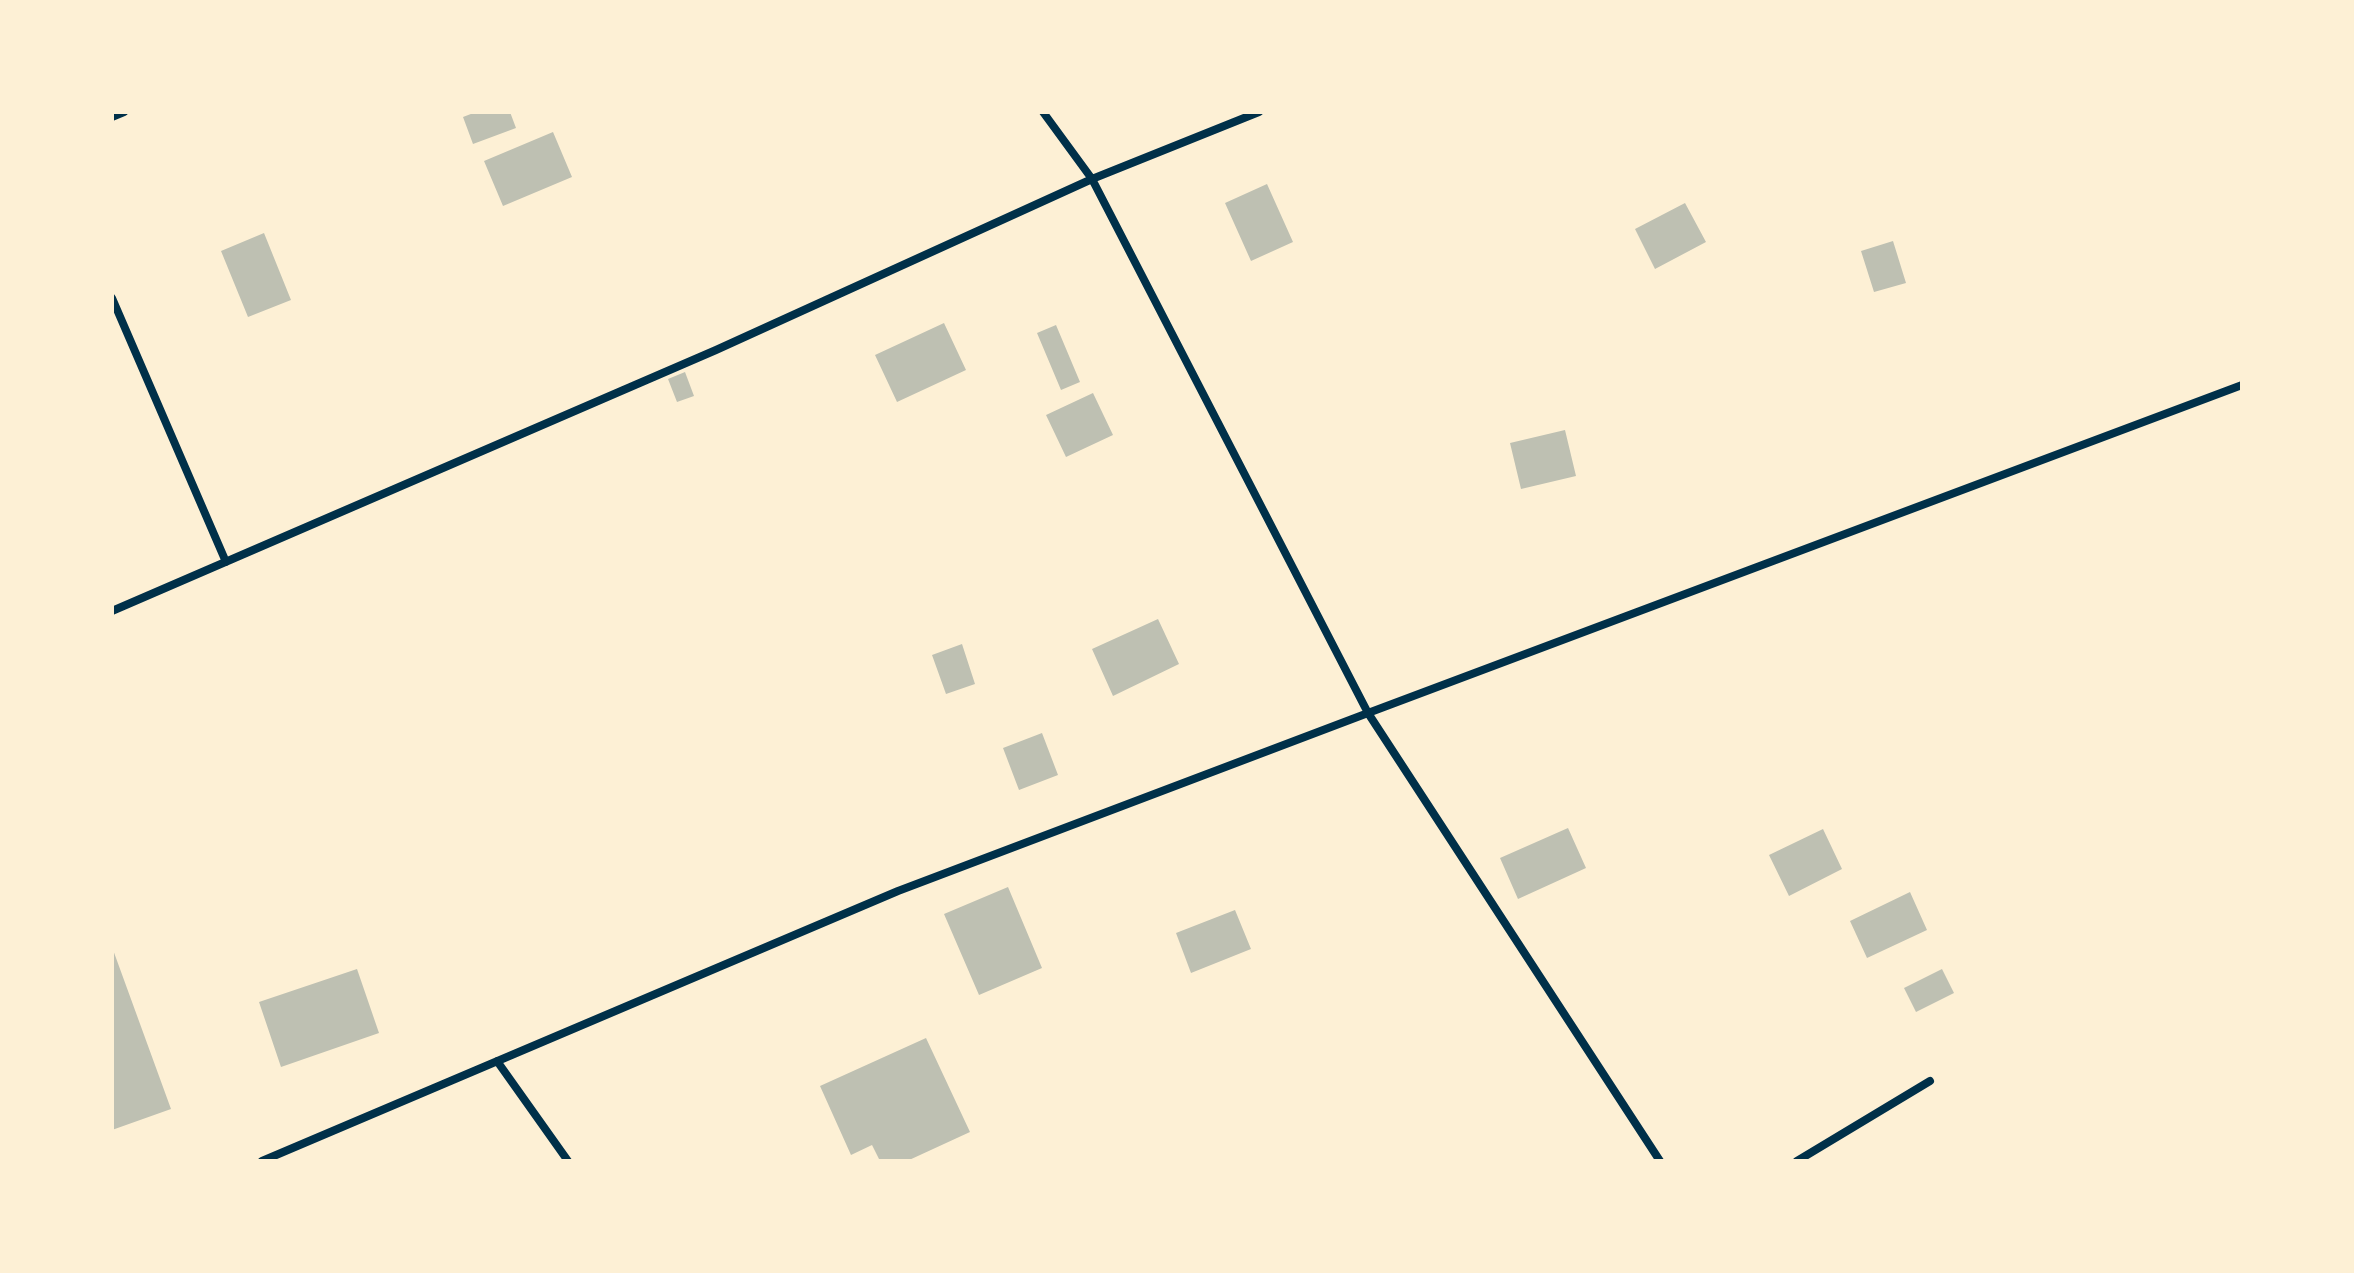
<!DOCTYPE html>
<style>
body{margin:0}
#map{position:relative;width:2354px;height:1273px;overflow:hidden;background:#fdf0d5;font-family:Quicksand,sans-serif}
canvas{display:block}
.frame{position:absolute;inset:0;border:114px solid #fdf0d5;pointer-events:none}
</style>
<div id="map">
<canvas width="2354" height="1273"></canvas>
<div class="frame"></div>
</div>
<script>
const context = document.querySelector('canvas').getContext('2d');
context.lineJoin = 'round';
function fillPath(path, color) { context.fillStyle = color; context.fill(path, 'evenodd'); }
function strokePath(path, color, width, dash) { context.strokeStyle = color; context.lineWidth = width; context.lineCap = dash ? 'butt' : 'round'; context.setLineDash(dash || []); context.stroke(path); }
const building = new Path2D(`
 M476,112H510L516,128L473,144L463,117Z
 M553,132L572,177L503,206L484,161Z
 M1267,184L1293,242L1251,261L1225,203Z
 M1685,203L1706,242L1655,269L1635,229Z
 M264,233L291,300L248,317L221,251Z
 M1893,241L1906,283L1874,292L1861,251Z
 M944,323L966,370L897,402L875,355Z
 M1056,325L1080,382L1061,390L1037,333Z
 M685,372L694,396L677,402L668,379Z
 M1093,393L1113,435L1066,457L1046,415Z
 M1565,430L1576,476L1521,489L1510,443Z
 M1158,619L1179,664L1113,696L1092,649Z
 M962,644L975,684L946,694L932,655Z
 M1042,733L1058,775L1019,790L1003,748Z
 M1568,828L1586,868L1518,899L1500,858Z
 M1823,829L1842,869L1789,896L1769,855Z
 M1008,887L1042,968L979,995L944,914Z
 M1910,892L1927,930L1867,958L1850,921Z
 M1235,910L1251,949L1191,973L1176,933Z
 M112,947L171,1109L112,1130Z
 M357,969L379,1033L281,1067L259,1002Z
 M1942,969L1954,993L1916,1012L1904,988Z
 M926,1038L970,1132L907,1161H880L872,1145L851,1155L820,1086Z`);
const minor = new Path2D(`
 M112,117L124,112
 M112,298L226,562
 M112,611L716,350L1092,179L1043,112
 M497,1061L568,1161
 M262,1161L898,891L1368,713L1092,179L1259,112
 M1660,1161L1368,713L2242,385
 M1797,1161L1930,1081`);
fillPath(building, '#bec0b2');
strokePath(minor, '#003049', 8);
</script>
